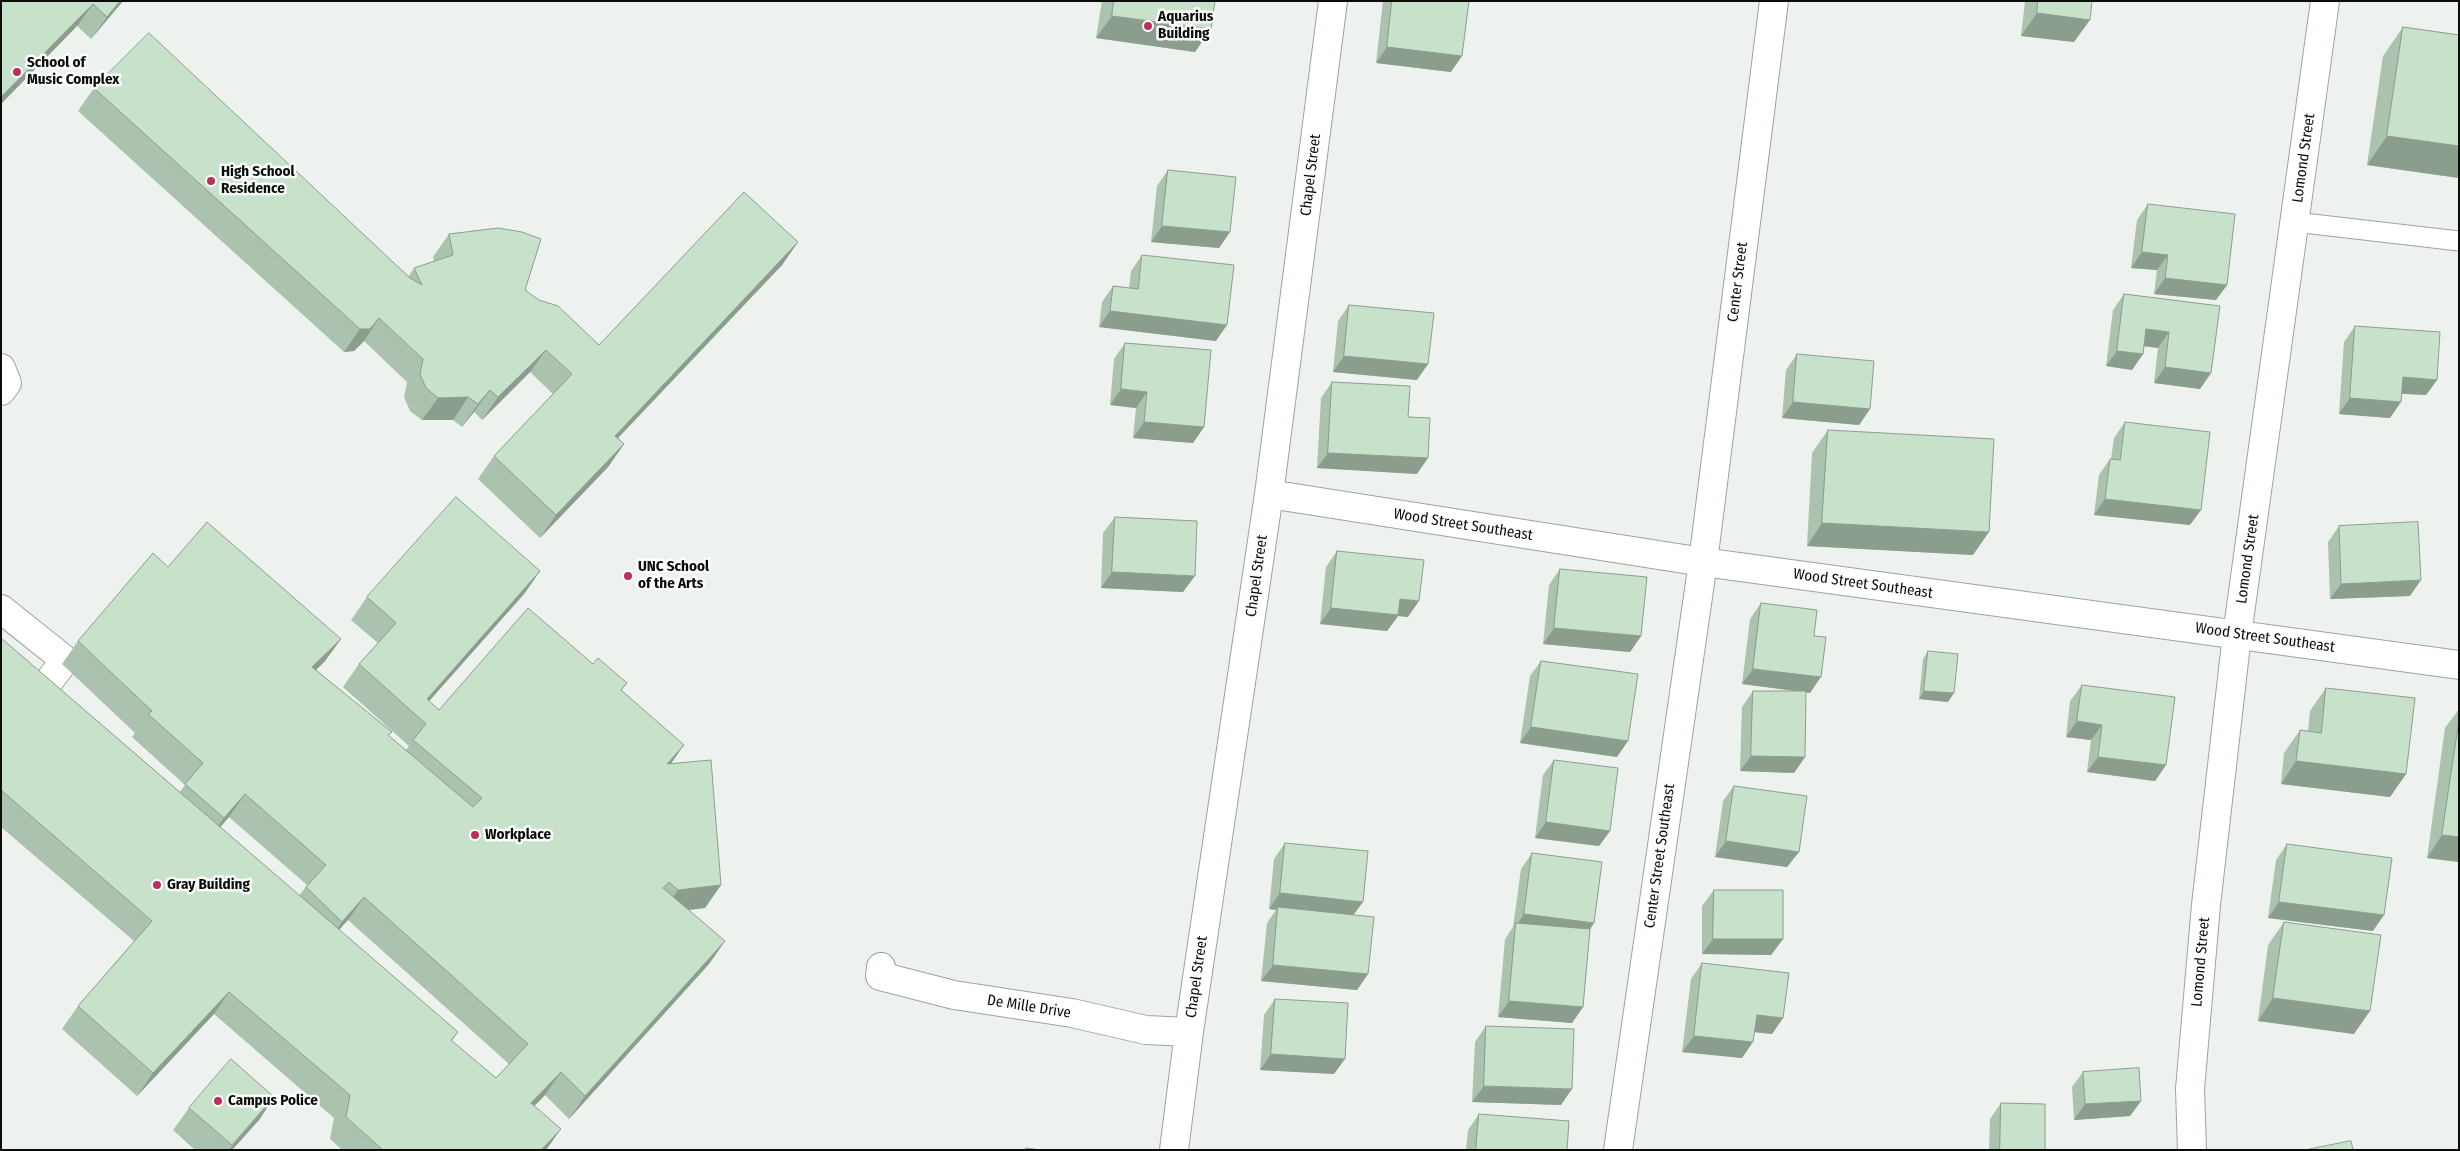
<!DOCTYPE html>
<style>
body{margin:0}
#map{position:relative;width:2460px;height:1151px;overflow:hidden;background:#edf2ee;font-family:"Fira Sans Condensed",sans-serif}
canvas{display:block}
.frame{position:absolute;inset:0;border:2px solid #0b0d0b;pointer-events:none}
</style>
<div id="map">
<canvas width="2460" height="1151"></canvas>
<div class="frame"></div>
</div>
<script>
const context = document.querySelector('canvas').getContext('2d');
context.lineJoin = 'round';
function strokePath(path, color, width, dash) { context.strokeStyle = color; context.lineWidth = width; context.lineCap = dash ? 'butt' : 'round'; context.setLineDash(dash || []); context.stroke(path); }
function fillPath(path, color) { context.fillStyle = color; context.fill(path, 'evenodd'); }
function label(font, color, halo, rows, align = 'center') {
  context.font = font + ' "Fira Sans Condensed",sans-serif'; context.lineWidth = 5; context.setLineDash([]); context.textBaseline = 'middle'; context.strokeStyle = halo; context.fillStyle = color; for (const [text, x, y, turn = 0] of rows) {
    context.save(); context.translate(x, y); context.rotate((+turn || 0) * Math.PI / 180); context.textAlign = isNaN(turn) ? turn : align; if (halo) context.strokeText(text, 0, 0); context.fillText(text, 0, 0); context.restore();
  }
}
const lane = new Path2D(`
 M2295,222L2459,241`);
const street = new Path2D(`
 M1,368L7,383L1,391
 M1269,494L1703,562L2459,665
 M1,609L65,660L40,693L1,659
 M881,967L880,976L954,995L1072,1013L1146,1030L1189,1032
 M1174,1150L1189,1032L1269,494L1333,1
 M1618,1150L1703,562L1774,1
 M2192,1150L2190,1089L2206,905L2237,635L2325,1`);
const wall = new Path2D(`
 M1,1H123L91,39L77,26L1,104Z
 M1102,1H1215L1211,29L1195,52L1096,38Z
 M1383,1H1469L1451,72L1376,63Z
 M2025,1H2092L2074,42L2021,36Z
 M2403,27L2459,35V178L2367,165L2383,56Z
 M94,88L409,276L414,268L434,262L433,257L449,234L599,345L798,242L782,265L618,438L624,444L608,467L540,538L478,479L494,456L553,394L530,372L482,420L474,412L462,427L453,420H422L410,411L404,397L407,382L364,341L354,351L344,352L78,111Z
 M1168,170L1230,232L1219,248L1151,242L1157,186Z
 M2148,204L2227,285L2216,300L2154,294L2157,270L2131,268L2137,220Z
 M1142,255L1216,341L1099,327L1102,302L1113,286L1129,288L1131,271Z
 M2124,294L2220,306L2211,373L2200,389L2154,383L2158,348L2144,346L2143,354L2132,370L2106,366L2113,310Z
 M1349,305L1417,380L1333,372L1338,321Z
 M2355,326L2437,380L2426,395L2402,394L2390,418L2339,414L2344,342Z
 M1125,343L1204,427L1193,443L1133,438L1136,408L1110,405L1114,359Z
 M1797,354L1870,409L1859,425L1782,418L1786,370Z
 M1332,382L1408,417L1417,474L1317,468L1321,398Z
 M2125,422L2190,525L2094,515L2099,475L2110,459H2111L2114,438Z
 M1828,430L1973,555L1807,546L1812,453Z
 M1115,517L1183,592L1101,588L1103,533Z
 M2339,526L2410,596L2330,599L2328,542Z
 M1337,551L1408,617L1398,616L1387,631L1320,624L1326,567Z
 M168,567L341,639L325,661L316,670L389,736L406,750L409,746L343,687L359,664L378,643L351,620L367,597L540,571L524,594L429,701L439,710L593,664L627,683L622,690L671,764L721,885L705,908L688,910L725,941L709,964L569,1119L545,1095L534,1106L546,1150H342L330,1139L334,1118L214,1014L137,1096L62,1029L78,1006L134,941L1,827V638L180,792L185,785L132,737L135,733L62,664L78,641ZM229,817L307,885L299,896L220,827ZM348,920L509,1064L496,1078L452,1041L458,1032L339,930Z
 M1560,569L1641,636L1630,652L1543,644L1549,585Z
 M1761,603L1814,636L1810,693L1806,692L1805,757L1794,773L1740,771L1742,707L1753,691H1800L1742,684L1750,619Z
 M1928,651L1948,702L1919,699L1923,659Z
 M1541,661L1617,757L1520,743L1530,676Z
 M2082,685L2166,765L2155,781L2087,772L2091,740L2066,737L2070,701Z
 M2326,688L2406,774L2390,797L2281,784L2284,753L2300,730L2308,731L2310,711Z
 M2459,709V862L2427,858L2445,728Z
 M1554,760L1610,831L1599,846L1535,838L1543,775Z
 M1734,786L1799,852L1787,867L1715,857L1723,801Z
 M1285,843L1353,915L1368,974L1357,990L1261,981L1267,923L1276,910L1269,909L1274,859Z
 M2287,844L2373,931L2268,918L2276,860Z
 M1532,853L1594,923L1590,930L1583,1007L1572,1023L1498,1017L1505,939L1513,927L1521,869Z
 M1714,890L1783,939L1771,955L1702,954V906Z
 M2284,922L2354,1034L2258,1021L2268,945Z
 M1702,963L1783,1018L1772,1034L1754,1032L1742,1058L1682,1052L1691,979Z
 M1275,999L1334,1074L1260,1070L1264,1015Z
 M1486,1026L1561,1105L1472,1102L1475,1042Z
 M2083,1072L2141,1101L2130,1116L2074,1120L2072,1087Z
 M274,1097L259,1120L232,1150H195L173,1130L189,1108Z
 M2001,1103L2045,1150H1989L1990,1119Z
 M1479,1114L1567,1150H1466L1468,1130Z`);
const shadedWall = new Path2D(`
 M120,1H123L91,39L107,17Z
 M93,4L77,26L1,104V97Z
 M2037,13L2090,20L2074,42L2021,36Z
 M1112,16L1211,29L1195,52L1096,38Z
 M1387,47L1462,56L1451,72L1376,63Z
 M2387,136L2459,146V178L2367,165Z
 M1162,226L1230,232L1219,248L1151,242Z
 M798,242L782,265L599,458L615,436Z
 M2142,252L2168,255L2157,270L2131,268Z
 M2165,278L2227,285L2216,300L2154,294Z
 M1110,311L1227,325L1216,341L1099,327Z
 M379,318L364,341L354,351L344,352L360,329Z
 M2146,329L2169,332L2158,348L2135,345Z
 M546,350L530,372L482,420L498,397Z
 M2117,351L2143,354L2132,370L2106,366Z
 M1344,356L1428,364L1417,380L1333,372Z
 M2165,367L2211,373L2200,389L2154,383Z
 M2403,377L2437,380L2426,395L2392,393Z
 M1121,389L1147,392L1136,408L1110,405Z
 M490,390L474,412L462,427L478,404Z
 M468,397L453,420H422L438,398Z
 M2350,398L2401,402L2390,418L2339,414Z
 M1793,402L1870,409L1859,425L1782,418Z
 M1144,422L1204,427L1193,443L1133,438Z
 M624,444L608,467L540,538L556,515Z
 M1328,453L1428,458L1417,474L1317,468Z
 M2105,499L2201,510L2190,525L2094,515Z
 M1822,523L1989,532L1973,555L1807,546Z
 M540,571L524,594L416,716L427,699Z
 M1112,572L1195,576L1183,592L1101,588Z
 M2421,580L2410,596L2330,599L2341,584Z
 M1400,599L1419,601L1408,617L1398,616L1387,631L1320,624L1331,608Z
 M1554,628L1641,636L1630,652L1543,644Z
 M341,639L325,661L296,690L312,667Z
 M1753,669L1821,677L1810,693L1742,684Z
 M1924,691L1954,693L1948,702L1919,699Z
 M2077,721L2102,725L2091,740L2066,737Z
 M1531,727L1628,741L1617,757L1520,743Z
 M684,745L668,768L667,764Z
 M1751,756L1805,757L1794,773L1740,771Z
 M2098,757L2166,765L2155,781L2087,772Z
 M2296,761L2406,774L2390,797L2281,784Z
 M245,794L229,817L208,841L224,818Z
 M1546,822L1610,831L1599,846L1535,838Z
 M2442,835L2459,837V862L2427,858Z
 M1726,841L1799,852L1787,867L1715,857Z
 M721,885L705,908L662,913L678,890Z
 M1280,893L1363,902L1352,917L1278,907L1276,910L1269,909Z
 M364,897L348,920L326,944L342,922Z
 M2279,902L2384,915L2373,931L2268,918Z
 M1524,914L1594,923L1583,939L1516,926Z
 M1713,939H1783L1771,955L1702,954Z
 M725,941L709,964L569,1119L585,1096Z
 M1273,965L1368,974L1357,990L1261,981Z
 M229,992L214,1014L137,1096L153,1073Z
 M2273,998L2370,1011L2354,1034L2258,1021Z
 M1509,1001L1583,1007L1572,1023L1498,1017Z
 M1757,1015L1783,1018L1772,1034L1745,1031Z
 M1694,1036L1753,1042L1742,1058L1682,1052Z
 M1271,1054L1345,1059L1334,1074L1260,1070Z
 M561,1072L545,1095L515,1126L531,1103Z
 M1484,1086L1572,1089L1561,1105L1472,1102Z
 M274,1097L259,1120L232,1150H229Z
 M2141,1101L2130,1116L2074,1120L2085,1104Z
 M561,1129L546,1150H541Z`);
const building = new Path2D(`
 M1,1H120L107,17L93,4L1,97Z
 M1114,1H1215L1211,29L1112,16Z
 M1392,1H1469L1462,56L1387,47Z
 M2038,1H2092L2090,20L2037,13Z
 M2403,27L2459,35V146L2387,136Z
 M149,33L410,278L422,285L414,268L453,255L449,234L498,228L522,232L541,239L525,290L539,300L558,306L599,345L744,192L798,242L615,436L624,444L556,515L494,456L572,374L546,350L498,397L490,390L478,404L468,397L438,398L426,388L420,374L423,359L379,318L370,329H360L94,88Z
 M1168,170L1236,177L1230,232L1162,226Z
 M2148,204L2235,214L2227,285L2165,278L2168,255L2142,252Z
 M1142,255L1234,265L1227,325L1110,311L1113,286L1138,289Z
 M2124,294L2220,306L2211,373L2165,367L2169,332L2146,329L2143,354L2117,351Z
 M1349,305L1434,313L1428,364L1344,356Z
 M2355,326L2440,332L2437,380L2403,377L2401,402L2350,398Z
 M1125,343L1211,350L1204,427L1144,422L1147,392L1121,389Z
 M1797,354L1874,361L1870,409L1793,402Z
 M1332,382L1410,386L1408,417L1430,418L1428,458L1328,453Z
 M2125,422L2210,432L2201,510L2105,499L2110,459L2120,460Z
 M1828,430L1994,439L1989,532L1822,523Z
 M456,497L540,571L427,699L439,710L528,608L593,664L598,658L627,683L621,690L684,745L667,764L711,760L721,885L678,890L669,882L663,888L725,941L585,1096L561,1072L531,1103L561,1129L541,1150H383L346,1117L350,1095L229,992L153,1073L78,1006L152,921L1,790V638L458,1032L451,1040L496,1078L528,1044L364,897L342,922L306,887L326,865L245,794L224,818L185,784L203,763L148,714L152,711L78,641L153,553L168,567L207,522L341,639L312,667L392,732L388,735L473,807L482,798L413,740L426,724L359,664L396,623L367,597Z
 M1115,517L1197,521L1195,576L1112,572Z
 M2418,522L2421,580L2341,584L2339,526Z
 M1337,551L1424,560L1419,601L1400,599L1398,615L1331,608Z
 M1560,569L1647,577L1641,636L1554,628Z
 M1761,603L1817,610L1814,636L1826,637L1821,677L1753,669Z
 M1928,651L1958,654L1954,693L1924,691Z
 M1541,661L1638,674L1628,741L1531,727Z
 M2082,685L2175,697L2166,765L2098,757L2102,725L2077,721Z
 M2326,688L2415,698L2406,774L2296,761L2300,730L2321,733Z
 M1753,691H1806L1805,757L1751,756Z
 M2459,721V837L2442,835Z
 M1554,760L1618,768L1610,831L1546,822Z
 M1734,786L1807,796L1799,852L1726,841Z
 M1285,843L1368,851L1363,902L1280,893Z
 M2287,844L2392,858L2384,915L2279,902Z
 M1532,853L1602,862L1594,923L1524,914Z
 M1714,890H1783V939H1713Z
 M1278,907L1374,917L1368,974L1273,965Z
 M2284,922L2381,935L2370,1011L2273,998Z
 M1516,923L1590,929L1583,1007L1509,1001Z
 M1702,963L1789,973L1783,1018L1757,1015L1753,1042L1694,1036Z
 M1275,999L1348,1003L1345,1059L1271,1054Z
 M1486,1026L1574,1029L1572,1089L1484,1086Z
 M231,1059L274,1097L232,1145L189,1108Z
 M2139,1068L2141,1101L2085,1104L2083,1072Z
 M2001,1103L2045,1104V1150H2000Z
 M1479,1114L1569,1121L1567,1150H1476Z
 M2351,1141L2353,1150H2305Z
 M1026,1148L1040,1150H1025Z`);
const markers = [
 [1148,26,5,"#bd2e5c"],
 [17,72,5,"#bd2e5c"],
 [211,181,5,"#bd2e5c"],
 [628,576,5,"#bd2e5c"],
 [475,835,5,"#bd2e5c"],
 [157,885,5,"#bd2e5c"],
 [218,1101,5,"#bd2e5c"]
];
const poiNames = [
 ["Aquarius",1158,17],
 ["Building",1158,34],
 ["School of",27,63],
 ["Music Complex",27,80],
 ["High School",221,172],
 ["Residence",221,189],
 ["UNC School",638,567],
 ["of the Arts",638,584],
 ["Workplace",485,835],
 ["Gray Building",167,885],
 ["Campus Police",228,1101]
];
const streetNames = [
 ["Lomond Street",2304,158,-82],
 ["Chapel Street",1311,175,-83],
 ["Center Street",1738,282,-83],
 ["Wood Street Southeast",1463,525,9],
 ["Lomond Street",2248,559,-82],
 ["Chapel Street",1257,576,-82],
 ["Wood Street Southeast",1863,584,8],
 ["Wood Street Southeast",2265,638,8],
 ["Center Street Southeast",1660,856,-82],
 ["Lomond Street",2201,962,-85],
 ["Chapel Street",1197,977,-82],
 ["De Mille Drive",1029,1007,9]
];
strokePath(lane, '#9ea39f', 21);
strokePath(street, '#9ea39f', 30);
strokePath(lane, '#fff', 19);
strokePath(street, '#fff', 28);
fillPath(wall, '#abc2af');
fillPath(shadedWall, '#8b9e8e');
fillPath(building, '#c7e1cb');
strokePath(building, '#8b9e8e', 1);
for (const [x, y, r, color] of markers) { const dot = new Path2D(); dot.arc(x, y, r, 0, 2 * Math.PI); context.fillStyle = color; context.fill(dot); strokePath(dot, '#fcfffc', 2); }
label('bold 15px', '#0b0d0b', '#fcfffc', poiNames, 'left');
label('15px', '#0b0d0b', '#fcfffc', streetNames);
</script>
